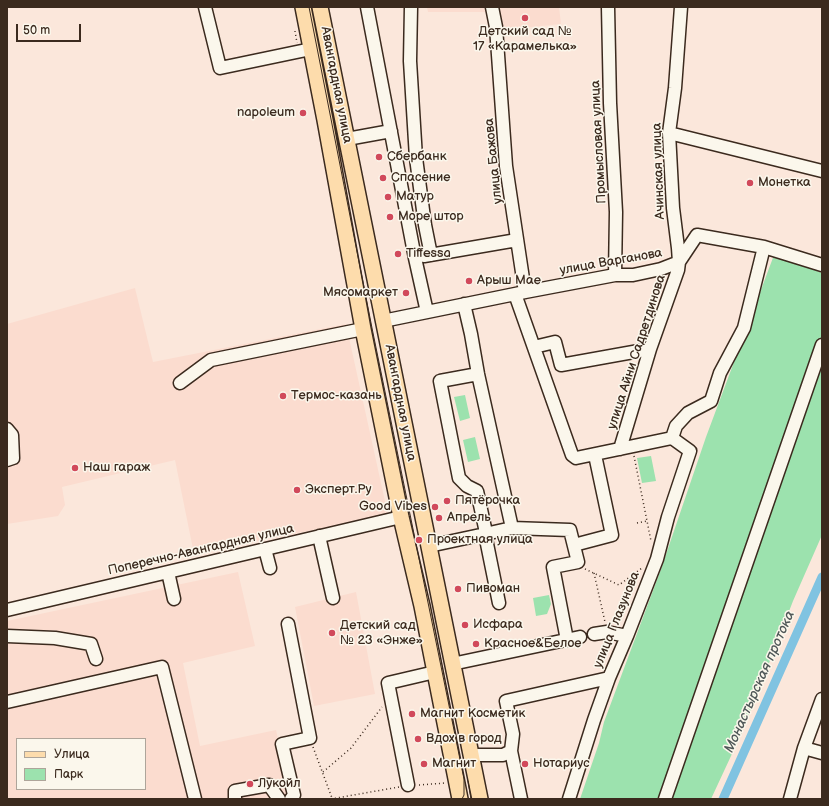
<!DOCTYPE html>
<meta charset="utf-8">
<style>
body{margin:0}
#map{position:relative;width:829px;height:806px;overflow:hidden;background:#fbe7db;font-family:"Balsamiq Sans",sans-serif}
canvas{display:block}
.frame{position:absolute;inset:0;border:8px solid #3b2a1e;pointer-events:none}
.legend{position:absolute;left:16px;top:738px;width:130px;height:52px;box-sizing:border-box;background:#fbf7ec;border:1px solid #aea59a;margin:0;padding:5px 7px;list-style:none;font-size:12px;color:#3b2a1e}
.legend li{display:flex;align-items:center;gap:8px;height:20px}
.legend b{width:20px;border:1px solid #aea59a}
.scale{position:absolute;left:16px;top:24px;width:65px;height:18px;box-sizing:border-box;border:2px solid #3b2a1e;border-top:0;padding-left:5px;font-size:12px;line-height:14px;white-space:nowrap;color:#3b2a1e;-webkit-text-stroke:3px #fbf7ec;paint-order:stroke}
</style>
<div id="map">
<canvas width="829" height="806"></canvas>
<div class="frame"></div>
<ul class="legend">
<li><b style="height:5px;background:#fddcac"></b>Улица</li>
<li><b style="height:11px;background:#9ce2ae"></b>Парк</li>
</ul>
<div class="scale">50 m</div>
</div>
<script>
const context = document.querySelector('canvas').getContext('2d');
context.lineJoin = 'round';
function fillPath(path, color) { context.fillStyle = color; context.fill(path, 'evenodd'); }
function strokePath(path, color, width, dash) { context.strokeStyle = color; context.lineWidth = width; context.lineCap = dash ? 'butt' : 'round'; context.setLineDash(dash || []); context.stroke(path); }
function label(font, color, halo, rows, align = 'center') {
  context.font = font + ' "Balsamiq Sans",sans-serif'; context.lineWidth = 3; context.setLineDash([]); context.textBaseline = 'middle'; context.strokeStyle = halo; context.fillStyle = color; for (const [text, x, y, turn = 0] of rows) {
    context.save(); context.translate(x, y); context.rotate((+turn || 0) * Math.PI / 180); context.textAlign = isNaN(turn) ? turn : align; if (halo) context.strokeText(text, 0, 0); context.fillText(text, 0, 0); context.restore();
  }
}
const built = new Path2D(`
 M427,7H559L561,24L492,31L489,12H428Z
 M135,288L153,362L346,324L388,515L194,554L175,460L62,487L65,505L58,516L7,524V324Z
 M238,572L255,646L183,663L200,746L276,730L292,799H7V621ZM17,739H145V789H17Z
 M356,592L375,694L314,706L295,607Z`);
const green = new Path2D(`
 M774,255L822,273V535L793,601L744,728L711,799H580L599,743L604,722L661,569L706,437Z
 M465,395L470,418L460,421L454,397Z
 M475,437L480,459L468,462L463,440Z
 M651,456L656,481L642,483L637,458Z
 M549,595L551,604L547,614L536,616L533,598Z`);
const canal = new Path2D(`
 M723,799L822,577`);
const path = new Path2D(`
 M818,7L822,9
 M295,31L297,43
 M634,456L651,541
 M637,523L647,521
 M585,569L619,585L642,568
 M594,573L605,622
 M618,625L633,575
 M313,747L332,798
 M323,772L351,748L382,707
 M419,785L445,783
 M331,799L399,787`);
const minor = new Path2D(`
 M205,7L220,68L311,49
 M367,7L415,258L427,312
 M411,7L410,61L416,158L425,225L431,255
 M492,7L496,27L506,166L525,292
 M608,7L610,103L616,212L615,275
 M669,133L822,171
 M347,139L391,131
 M424,256L517,240
 M679,262L697,235L764,247L822,265
 M515,294L572,455L576,458L672,438L690,451L668,517L657,559L627,636L609,678L594,720L569,799
 M464,304L471,334L478,374L512,528
 M383,321L525,292L615,275H633L661,269L679,262
 M534,347L555,342L561,365L650,349
 M180,383L211,360L363,329
 M7,429L12,435L13,458L7,460
 M672,438L676,426L688,413L711,401L720,373L744,328L764,247
 M620,449L650,349L678,270L679,262L678,248L673,208L669,133L675,88L681,7
 M319,536L333,598
 M574,545L612,535L595,455
 M429,546L485,534V528L477,491L467,486L459,478L440,381L478,374
 M265,549L270,568
 M168,572L174,599
 M499,603L485,534L512,528L570,530L578,562L553,567L567,640
 M7,610L401,517
 M288,624L310,738L282,744L294,795L291,799
 M594,634L607,632L627,636
 M7,636L55,638L91,644L96,659
 M452,664L580,637
 M7,702L162,667L195,799
 M804,748L822,753
 M471,757L478,755H503L511,751
 M408,785L388,683L435,672
 M235,799V791L269,785L279,799
 M521,799L511,751L513,734L506,701L609,678
 M665,799L822,345
 M790,799L804,748L822,699`);
const major = new Path2D(`
 M303,7L325,120L363,329L401,517L422,606L460,799
 M320,7L480,799`);
const tram = new Path2D(`
 M309,7L372,328L464,779V795L462,799
 M468,781L471,799`);
const markers = [
 [525,18,4,"#d1495b"],
 [303,113,4,"#d1495b"],
 [379,157,4,"#d1495b"],
 [383,178,4,"#d1495b"],
 [750,183,4,"#d1495b"],
 [388,197,4,"#d1495b"],
 [390,217,4,"#d1495b"],
 [398,254,4,"#d1495b"],
 [469,281,4,"#d1495b"],
 [406,293,4,"#d1495b"],
 [283,396,4,"#d1495b"],
 [75,468,4,"#d1495b"],
 [297,490,4,"#d1495b"],
 [447,501,4,"#d1495b"],
 [435,507,4,"#d1495b"],
 [439,518,4,"#d1495b"],
 [419,540,4,"#d1495b"],
 [458,589,4,"#d1495b"],
 [465,625,4,"#d1495b"],
 [332,633,4,"#d1495b"],
 [476,644,4,"#d1495b"],
 [412,714,4,"#d1495b"],
 [418,739,4,"#d1495b"],
 [424,764,4,"#d1495b"],
 [525,764,4,"#d1495b"],
 [250,784,4,"#d1495b"]
];
const poiNames = [
 ["Детский сад №",525,32,"center"],
 ["17 «Карамелька»",525,47,"center"],
 ["napoleum",295,113,"right"],
 ["Сбербанк",387,157],
 ["Спасение",391,178],
 ["Монетка",758,183],
 ["Матур",396,197],
 ["Море штор",398,217],
 ["Tiffessa",406,254],
 ["Арыш Мае",477,281],
 ["Мясомаркет",398,293,"right"],
 ["Термос-казань",291,396],
 ["Наш гараж",83,468],
 ["Эксперт.Ру",305,490],
 ["Пятёрочка",455,501],
 ["Good Vibes",427,507,"right"],
 ["Апрель",447,518],
 ["Проектная улица",427,540],
 ["Пивоман",466,589],
 ["Исфара",473,625],
 ["Детский сад",340,626],
 ["№ 23 «Энже»",340,641],
 ["Красное&Белое",484,644],
 ["Магнит Косметик",420,714],
 ["Вдох в город",426,739],
 ["Магнит",432,764],
 ["Нотариус",533,764],
 ["Лукойл",258,784]
];
const streetNames = [
 ["Авангардная улица",336,85,79],
 ["Промысловая улица",599,142,-93],
 ["улица Бажова",494,161,-96],
 ["Ачинская улица",659,171,-92],
 ["улица Варганова",611,262,-10],
 ["улица Айни Садретдинова",637,352,-72],
 ["Авангардная улица",400,403,79],
 ["Поперечно-Авангардная улица",201,550,-13],
 ["улица Глазунова",617,620,-68]
];
const waterNames = [
 ["Монастырская протока",760,682,-66]
];
fillPath(built, '#fbdccf');
fillPath(green, '#9ce2ae');
strokePath(canal, '#80c3e1', 9);
strokePath(minor, '#3b2a1e', 15);
strokePath(major, '#3b2a1e', 18);
strokePath(path, '#3b2a1e', 1.5, [1, 3]);
strokePath(minor, '#fbf7ec', 12);
strokePath(major, '#fddcac', 15);
strokePath(tram, '#3b2a1e', 1);
for (const [x, y, r, color] of markers) { const dot = new Path2D(); dot.arc(x, y, r, 0, 2 * Math.PI); context.fillStyle = color; context.fill(dot); strokePath(dot, '#fbf7ec', 1.5); }
label('13px', '#3b2a1e', '#fbf7ec', poiNames, 'left');
label('13px', '#3b2a1e', '#fbf7ec', streetNames);
label('italic 14px', '#505858', '#fbf7ec', waterNames);
</script>
